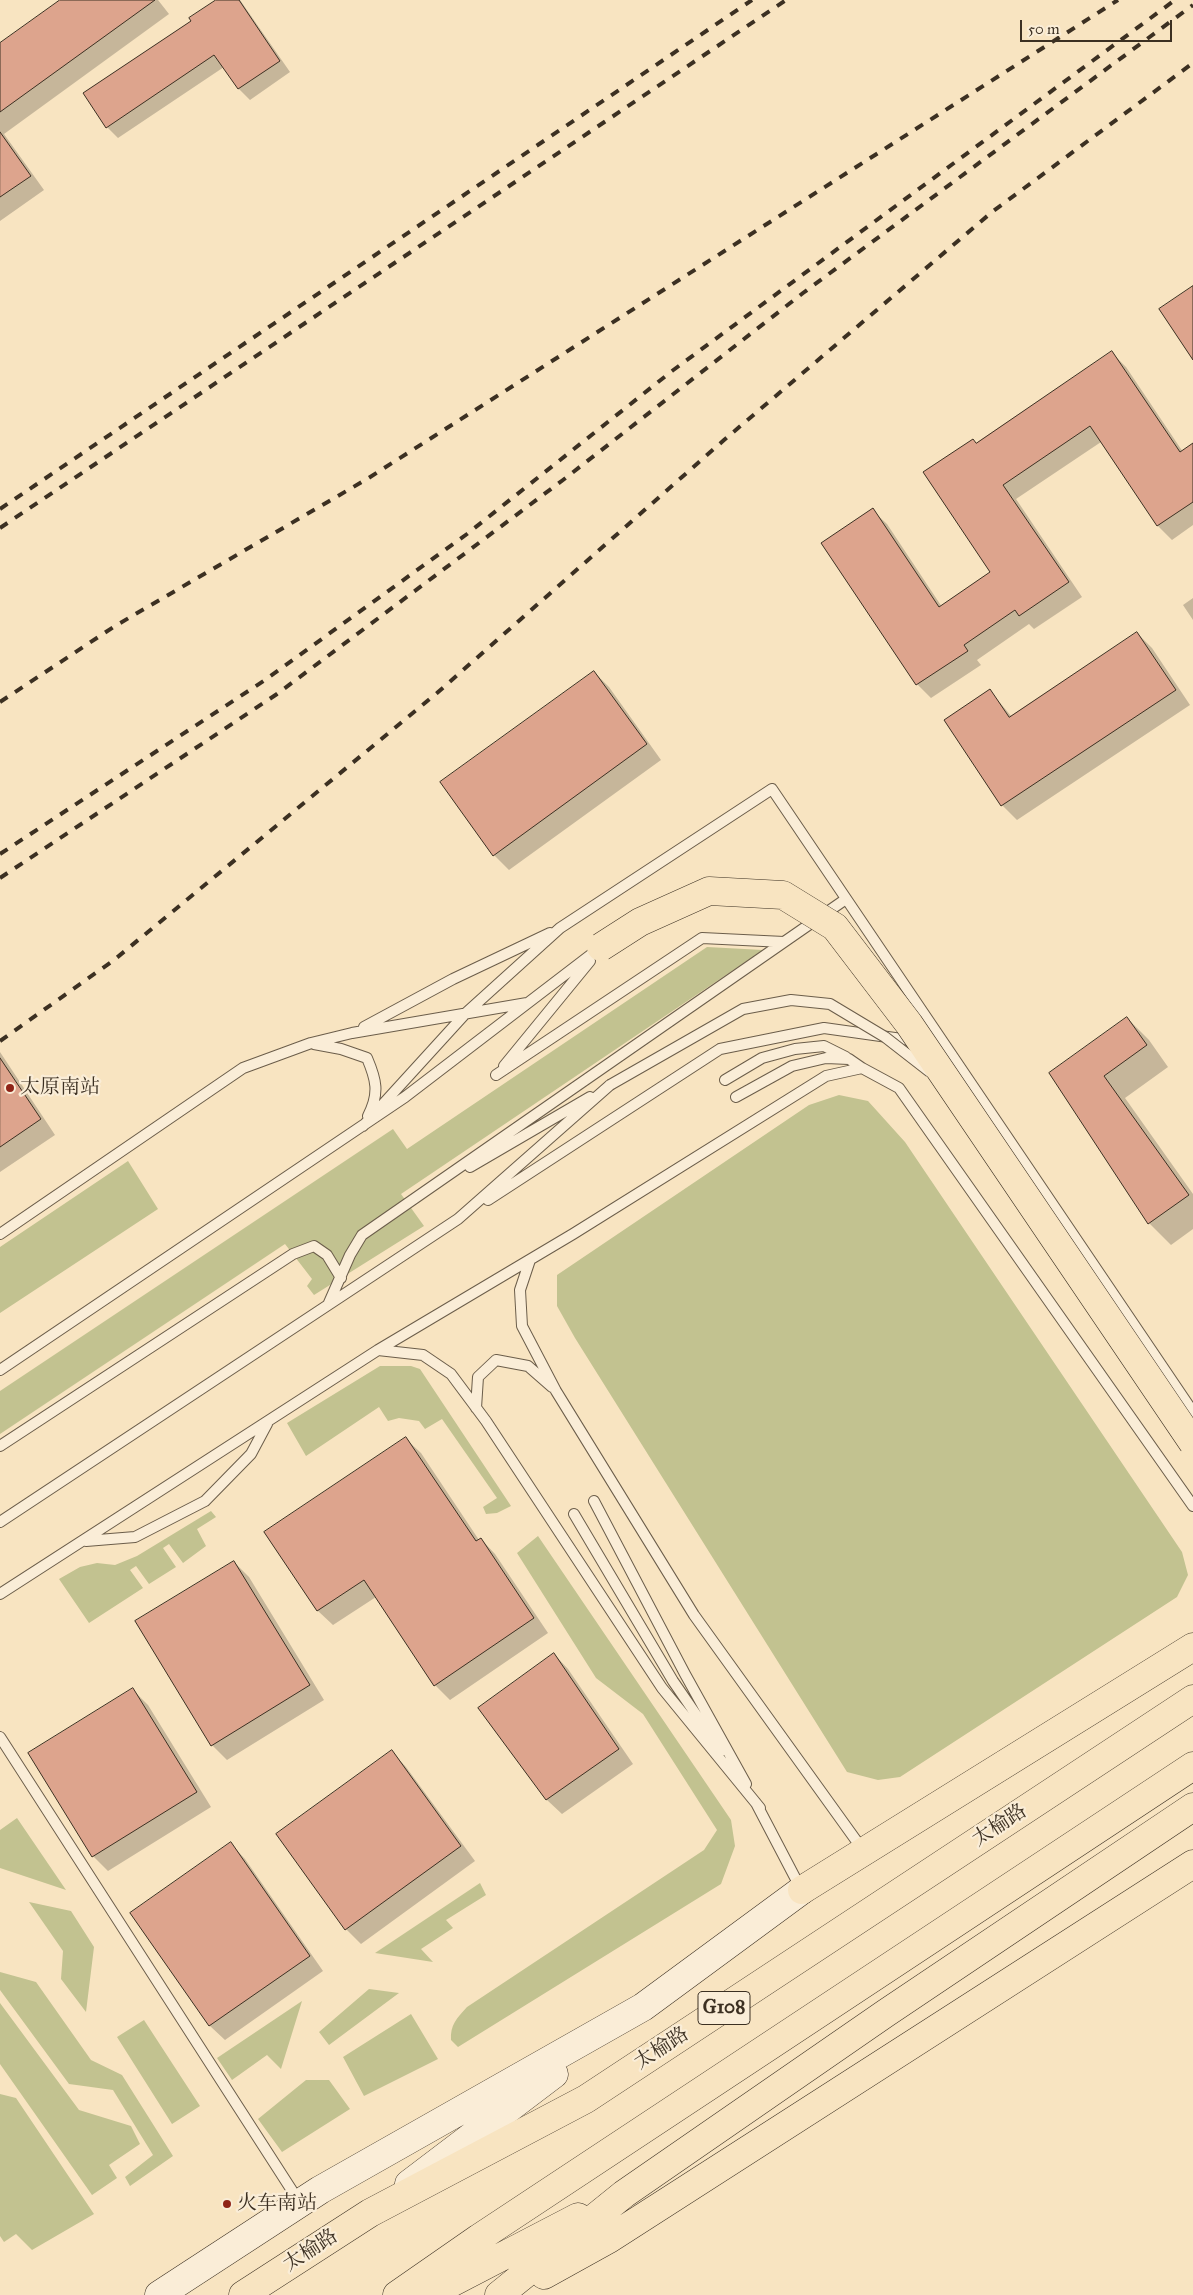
<!DOCTYPE html>
<meta charset="utf-8">
<style>
body{margin:0}
#map{position:relative;width:1193px;height:2295px;overflow:hidden;background:#f8e4c1;font-family:"IM FELL Great Primer",serif}
canvas{display:block}
.scale{position:absolute;left:1020px;top:20px;width:152px;height:22px;box-sizing:border-box;border:2px solid #3c3022;border-top:0;padding-left:6px;font-size:15px;line-height:18px;white-space:nowrap;color:#3c3022;-webkit-text-stroke:4px #faedd7;paint-order:stroke}
</style>
<div id="map">
<canvas width="1193" height="2295"></canvas>
<div class="scale">50 m</div>
</div>
<script>
const context = document.querySelector('canvas').getContext('2d');
context.lineJoin = 'round';
function fillPath(path, color) { context.fillStyle = color; context.fill(path, 'evenodd'); }
function strokePath(path, color, width, dash) { context.strokeStyle = color; context.lineWidth = width; context.lineCap = dash ? 'butt' : 'round'; context.setLineDash(dash || []); context.stroke(path); }
function label(font, color, halo, rows, align = 'center') {
  context.font = font + ' "IM FELL Great Primer","Noto Serif SC",serif'; context.lineWidth = 4.5; context.setLineDash([]); context.textBaseline = 'middle'; context.strokeStyle = halo; context.fillStyle = color; for (const [text, x, y, turn = 0] of rows) {
    context.save(); context.translate(x, y); context.rotate((+turn || 0) * Math.PI / 180); context.textAlign = isNaN(turn) ? turn : align; if (halo) context.strokeText(text, 0, 0); context.fillText(text, 0, 0); context.restore();
  }
}
const green = new Path2D(`
 M707,947L763,950L401,1194L424,1226L314,1295L307,1286L312,1279L285,1244L0,1434V1391L393,1129L407,1149Z
 M839,1095L868,1101L905,1142L1182,1552L1188,1575L1177,1597L900,1777L878,1780L847,1772L575,1338L557,1306V1275L809,1105Z
 M128,1161L158,1209L0,1313V1247Z
 M380,1366H411L420,1369L511,1506L497,1513L486,1514L483,1507L497,1498L442,1419L425,1429L419,1421L399,1418L388,1421L379,1407L306,1456L287,1423Z
 M211,1511L216,1517L197,1529L206,1546L183,1563L169,1544L163,1548L176,1567L149,1584L136,1566L130,1570L143,1588L89,1623L59,1579L80,1567L97,1563L115,1565L137,1556Z
 M538,1536L731,1820L735,1846L721,1884L458,2047L451,2040C450,2025 457,2018 467,2007L704,1850L717,1830L643,1714L596,1678L517,1553Z
 M17,1818L66,1890L0,1868V1830Z
 M480,1883L486,1895L446,1920L453,1928L421,1949L433,1962L375,1953Z
 M29,1902L71,1911L94,1947L86,2012L61,1979L63,1951Z
 M0,1972L36,1982L91,2060L122,2075L173,2156L130,2186L125,2177L153,2155L113,2090L69,2084L0,1990Z
 M369,1989L399,1993L329,2045L319,2032Z
 M302,2001L281,2069L267,2055L232,2080L217,2058Z
 M0,2003L79,2110L131,2126L140,2144L109,2165L117,2178L92,2195L0,2064Z
 M411,2014L438,2059L364,2096L343,2057Z
 M144,2020L200,2106L172,2124L117,2037Z
 M306,2080H329L350,2109L282,2152L258,2119Z
 M0,2094L16,2098L94,2214L32,2250L16,2234L4,2242L0,2236Z`);
const shadow = new Path2D(`
 M62,0H158L169,14L4,134L44,190L0,221V45Z
 M218,0H240L290,72L250,100L239,89L224,67L118,138L107,127L193,21Z
 M1112,353L1126,367L1183,452L1193,445V525L1172,540L1158,526L1101,442L1016,499L1082,597L1034,629L1029,624L977,660L981,665L931,698L917,684L872,510L887,524L942,607L992,573L976,444Z
 M1193,598V620L1183,605Z
 M1137,633L1152,648L1190,705L1017,820L1002,805L946,720L990,691L1012,717Z
 M594,672L609,687L661,760L509,870L494,855Z
 M1127,1018L1149,1040L1168,1067L1125,1098L1193,1194V1229L1171,1245L1149,1223L1050,1073Z
 M0,1052L55,1135L0,1172Z
 M406,1439L421,1453L479,1540L481,1539L495,1554L548,1633L450,1700L435,1685L376,1597L333,1625L318,1611L266,1532Z
 M234,1562L249,1577L324,1700L227,1760L212,1745Z
 M554,1654L568,1669L633,1764L562,1814L547,1800L480,1708Z
 M133,1690L148,1705L211,1807L108,1871L93,1856Z
 M392,1752L406,1767L475,1861L361,1944L346,1929Z
 M231,1844L245,1859L323,1971L225,2040L210,2026L132,1913Z`);
const building = new Path2D(`
 M60,0H155L0,112V43Z
 M216,0H239L280,61L238,89L214,55L106,128L83,93L191,21L189,18Z
 M0,132L31,176L0,197Z
 M1193,286V360L1159,309Z
 M1112,351L1180,452L1193,443V502L1157,526L1090,426L1003,485L1069,582L1019,616L1015,610L964,645L968,651L916,685L821,543L873,508L939,607L990,572L923,472L973,439L976,443Z
 M1137,632L1176,690L1001,806L944,720L990,689L1009,717Z
 M594,671L647,744L493,856L440,782Z
 M1127,1017L1147,1045L1104,1076L1189,1195L1148,1224L1049,1073Z
 M0,1058L41,1119L0,1147Z
 M406,1437L476,1541L481,1538L534,1618L434,1686L364,1580L317,1611L264,1532Z
 M234,1561L310,1685L211,1746L135,1621Z
 M554,1653L619,1749L546,1800L478,1708Z
 M133,1688L197,1792L92,1857L28,1753Z
 M392,1750L461,1846L345,1930L276,1834Z
 M231,1842L310,1956L209,2026L130,1913Z`);
const service = new Path2D(`
 M364,1027L453,979L550,933
 M314,1044L341,1049L367,1058C376,1079 380,1093 368,1116
 M504,1066L590,961
 M496,1075L702,938L784,942
 M725,1080L762,1058L795,1049L824,1046L846,1057
 M736,1097L792,1066L826,1058L849,1059L862,1068
 M363,1126L466,1013L560,928L772,789L1193,1412
 M470,1167L590,1097
 M488,1200L720,1049L824,1028L916,1041
 M0,1234L243,1068L311,1043L352,1033L527,1003
 M530,1260L520,1290L522,1326L556,1391L694,1615L863,1850
 M328,1305L350,1255L362,1235L846,899
 M378,1350L573,1234L826,1076L862,1068L899,1088L1193,1506
 M0,1370L405,1097L601,947
 M476,1408L478,1377L496,1360L528,1366L552,1387
 M0,1446L293,1254L314,1246L327,1255L341,1278
 M594,1501L685,1674L746,1784
 M574,1514L673,1681L721,1751
 M0,1522L458,1219L610,1085
 M86,1541L135,1537L205,1501L251,1454L267,1424
 M0,1594L378,1350L423,1355L451,1374L486,1421L662,1688L760,1808
 M0,1737L300,2203
 M756,1803L801,1889`);
const secondary = new Path2D(`
 M409,2184L554,2074
 M159,2295L320,2190L643,2007L802,1890`);
const trunk = new Path2D(`
 M802,1890L1193,1647
 M544,2275L609,2239L1193,1864
 M243,2295L370,2213L586,2099L1193,1699
 M397,2295L479,2238L1193,1766
 M428,2295L578,2217
 M499,2295L624,2194L886,2013L1193,1807`);
const rail = new Path2D(`
 M0,509L752,0
 M0,528L786,0
 M0,702L115,626L367,479L1118,0
 M0,854L265,680L467,534L672,371L1175,0
 M0,878L277,694L563,480L803,293L1193,5
 M0,1041L114,960L437,693L724,440L992,212L1193,63`);
const serviceBridge = new Path2D(`
 M610,1085L743,1009L791,1000L830,1004L885,1037L930,1072`);
const trunkBridge = new Path2D(`
 M601,947L640,922L709,891L783,895L835,927L909,1024L1193,1443`);
const markers = [
 [10,1088,5,"#8f2418"],
 [227,2204,5,"#8f2418"]
];
const shields = [
 [724,2008,52]
];
const shieldNames = [
 ["G108",724,2008]
];
const poiNames = [
 ["太原南站",20,1088],
 ["火车南站",237,2204]
];
const streetNames = [
 ["太榆路",1000,1826,-33],
 ["太榆路",662,2049,-33],
 ["太榆路",311,2251,-33]
];
fillPath(green, '#c2c290');
fillPath(shadow, '#0003');
fillPath(building, '#dda48d');
strokePath(building, '#3c3022', 1);
strokePath(service, '#6b5d4a', 12);
strokePath(secondary, '#3c3022', 29);
strokePath(trunk, '#3c3022', 29);
strokePath(service, '#faedd7', 10);
strokePath(secondary, '#faedd7', 28);
strokePath(trunk, '#f8e4c1', 28);
strokePath(rail, '#3c3022', 4, [9, 9]);
strokePath(serviceBridge, '#6b5d4a', 12, []);
strokePath(trunkBridge, '#3c3022', 29, []);
strokePath(serviceBridge, '#faedd7', 10);
strokePath(trunkBridge, '#f8e4c1', 28);
for (const [x, y, r, color] of markers) { const dot = new Path2D(); dot.arc(x, y, r, 0, 2 * Math.PI); context.fillStyle = color; context.fill(dot); strokePath(dot, '#faedd7', 2); }
for (const [x, y, w] of shields) { const box = new Path2D(); box.roundRect(x - w / 2, y - 16.5, w, 33, 4); context.fillStyle = '#faedd7'; context.fill(box); strokePath(box, '#3c3022', 1); }
label('bold 19px', '#3c3022', null, shieldNames);
label('20px', '#3c3022', '#faedd7', poiNames, 'left');
label('20px', '#3c3022', '#faedd7', streetNames);
</script>
